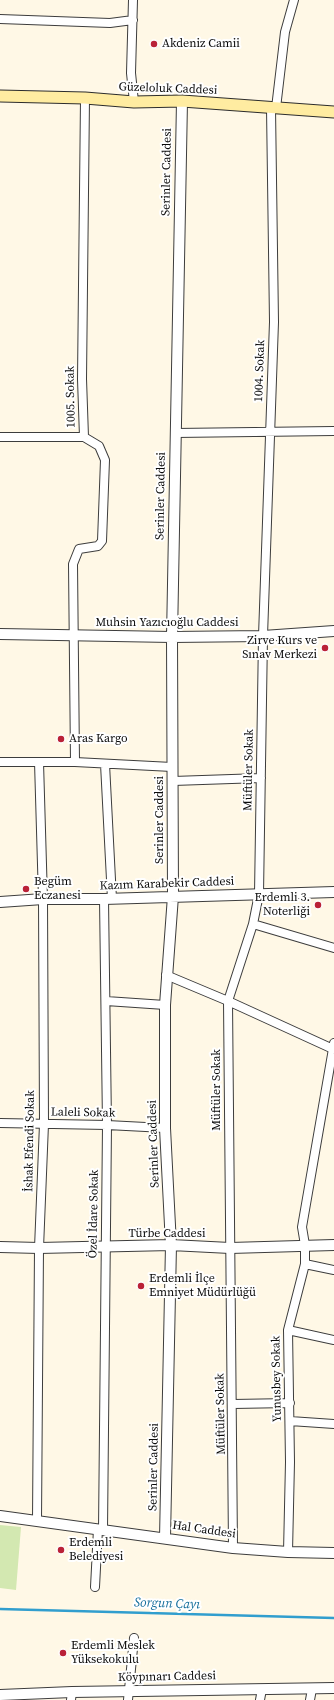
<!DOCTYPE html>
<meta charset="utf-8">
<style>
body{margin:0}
canvas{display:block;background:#fff8e6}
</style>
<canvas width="334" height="1700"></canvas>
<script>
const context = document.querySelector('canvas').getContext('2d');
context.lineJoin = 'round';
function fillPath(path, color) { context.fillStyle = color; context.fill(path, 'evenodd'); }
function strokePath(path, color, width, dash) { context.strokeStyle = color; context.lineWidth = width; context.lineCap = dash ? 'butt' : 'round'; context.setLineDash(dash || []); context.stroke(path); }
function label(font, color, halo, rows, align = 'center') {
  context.font = font + ' "Source Serif 4",serif'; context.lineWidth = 4; context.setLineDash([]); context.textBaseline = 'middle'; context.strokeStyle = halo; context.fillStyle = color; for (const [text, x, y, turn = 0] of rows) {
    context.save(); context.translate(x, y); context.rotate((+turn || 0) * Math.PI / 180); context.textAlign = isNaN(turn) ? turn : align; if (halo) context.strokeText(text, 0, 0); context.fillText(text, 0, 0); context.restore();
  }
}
const green = new Path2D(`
 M0,1525L21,1527L16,1590L0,1588Z`);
const stream = new Path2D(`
 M0,1609L334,1618`);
const minor = new Path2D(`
 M133,0L131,73L134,102
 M0,19L110,23L133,20
 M276,108L285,32L294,0
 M175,433L334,431
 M0,437H84
 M0,762H75L172,767
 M75,762L73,564L79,549L98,546L102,541L105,460L99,446L84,437L82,379L85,98
 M105,764L112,899
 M173,781L261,778
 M253,924L334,948
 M166,975L228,1001L333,1049
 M106,1001L165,1005
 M0,1123L107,1125L165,1128
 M305,1264L334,1270
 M288,1330L334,1340
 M233,1404L290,1403
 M290,1421L334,1424
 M37,1520L39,1248L44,1124L43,899L39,762
 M103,1530L107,1125L104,899
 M233,1548L228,1001L253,924L259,894L263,636L274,322L271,108
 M288,1552L290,1462L288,1330L305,1264V1245L302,1227L334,1043
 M95,1587L98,1529
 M71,1700L72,1692
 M128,1700L134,1638
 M260,1700L262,1689
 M310,1700L312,1689`);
const tertiary = new Path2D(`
 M0,634L172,637L263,636L334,631
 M0,902L43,899H104L334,892
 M0,1247L39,1248L171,1245L230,1248L334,1245
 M0,1516L233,1548L288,1552L334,1553
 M165,1538L171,1245L165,1128V1005L173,896L172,637L182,101
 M0,1695L72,1692L334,1688`);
const secondary = new Path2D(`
 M0,96L85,98L134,102L182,101L334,112`);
const markers = [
 [154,44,4,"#ba2137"],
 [325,648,4,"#ba2137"],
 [61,739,4,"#ba2137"],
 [26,889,4,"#ba2137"],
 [318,905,4,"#ba2137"],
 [141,1286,4,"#ba2137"],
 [61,1550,4,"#ba2137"],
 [63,1653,4,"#ba2137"]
];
const poiNames = [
 ["Akdeniz Camii",162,44],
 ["Zirve Kurs ve",317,641,"right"],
 ["Sınav Merkezi",317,655,"right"],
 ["Aras Kargo",69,739],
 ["Begüm",34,882],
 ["Eczanesi",34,896],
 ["Erdemli 3.",310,898,"right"],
 ["Noterliği",310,912,"right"],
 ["Erdemli İlçe",149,1279],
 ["Emniyet Müdürlüğü",149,1293],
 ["Erdemli",69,1543],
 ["Belediyesi",69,1557],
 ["Erdemli Meslek",71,1646],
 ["Yüksekokulu",71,1660]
];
const streetNames = [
 ["Güzeloluk Caddesi",168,89,2],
 ["Serinler Caddesi",167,172,-89],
 ["1004. Sokak",260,371,-88],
 ["1005. Sokak",71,397,-91],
 ["Serinler Caddesi",161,496,-89],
 ["Muhsin Yazıcıoğlu Caddesi",167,623],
 ["Müftüler Sokak",249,770,-89],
 ["Serinler Caddesi",160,820,-90],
 ["Kazım Karabekir Caddesi",167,884,-2],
 ["Müftüler Sokak",217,1090,-90],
 ["Laleli Sokak",83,1113,1],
 ["İshak Efendi Sokak",30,1141,-89],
 ["Serinler Caddesi",154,1144,-92],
 ["Özel İdare Sokak",94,1214,-89],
 ["Türbe Caddesi",167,1234],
 ["Yunusbey Sokak",277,1379,-91],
 ["Müftüler Sokak",221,1414,-91],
 ["Serinler Caddesi",154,1467,-89],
 ["Hal Caddesi",204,1530,8],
 ["Köypınarı Caddesi",167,1677,-1]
];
const waterNames = [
 ["Sorgun Çayı",167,1604,2]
];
fillPath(green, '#d3e8b1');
strokePath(stream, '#319ece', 2.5);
strokePath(minor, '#3d3d3d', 10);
strokePath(tertiary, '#3d3d3d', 12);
strokePath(secondary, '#2c2c2c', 13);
strokePath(minor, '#fff', 8);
strokePath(tertiary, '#fff', 10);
strokePath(secondary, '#ffeca1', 11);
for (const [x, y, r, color] of markers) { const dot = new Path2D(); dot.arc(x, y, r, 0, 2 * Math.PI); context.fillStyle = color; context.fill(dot); strokePath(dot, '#fff', 1.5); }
label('12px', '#0a0a0a', '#fff', poiNames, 'left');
label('12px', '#0a0a0a', '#fff', streetNames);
label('italic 13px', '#136d9b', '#fff', waterNames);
</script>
